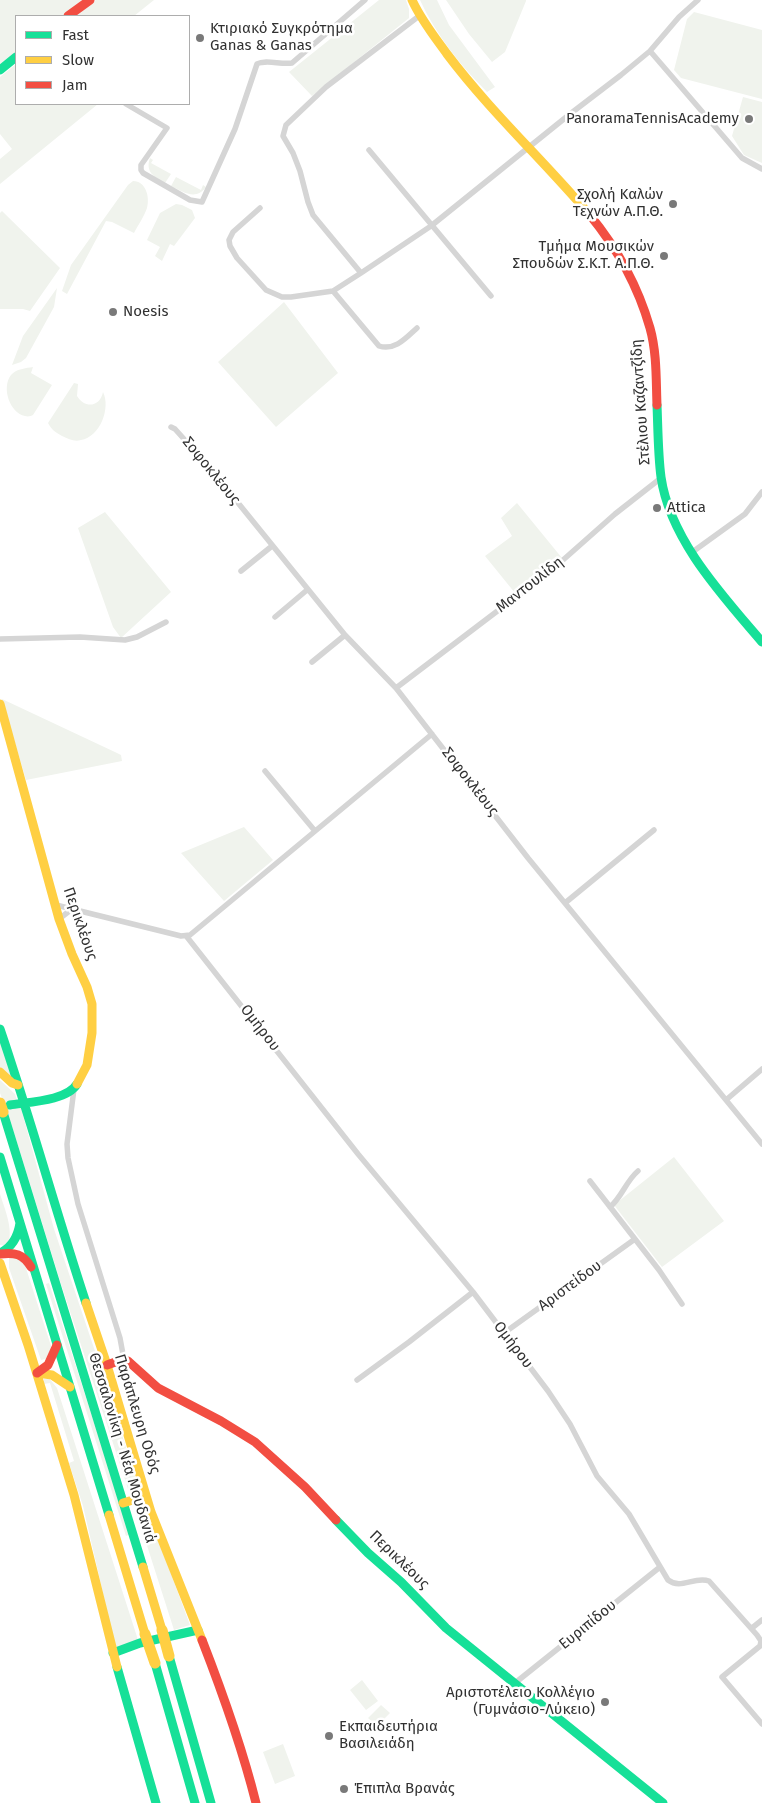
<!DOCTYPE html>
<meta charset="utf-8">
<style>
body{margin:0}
#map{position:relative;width:762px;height:1803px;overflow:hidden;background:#fff;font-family:"Fira Sans",sans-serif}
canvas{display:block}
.legend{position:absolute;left:15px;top:15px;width:175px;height:90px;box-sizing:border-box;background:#fff;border:1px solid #adadad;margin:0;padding:6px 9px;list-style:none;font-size:15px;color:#313131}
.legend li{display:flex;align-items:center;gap:10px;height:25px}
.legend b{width:25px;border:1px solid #adadad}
</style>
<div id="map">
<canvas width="762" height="1803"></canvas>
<ul class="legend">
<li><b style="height:6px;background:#16e098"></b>Fast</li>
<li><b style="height:6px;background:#ffcf43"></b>Slow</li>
<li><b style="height:6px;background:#f24e42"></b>Jam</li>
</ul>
</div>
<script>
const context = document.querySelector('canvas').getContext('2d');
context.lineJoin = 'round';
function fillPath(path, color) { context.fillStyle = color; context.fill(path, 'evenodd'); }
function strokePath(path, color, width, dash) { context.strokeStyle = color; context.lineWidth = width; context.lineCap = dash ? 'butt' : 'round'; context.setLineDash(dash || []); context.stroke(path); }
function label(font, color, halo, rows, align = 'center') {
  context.font = font + ' "Fira Sans",sans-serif'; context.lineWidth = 5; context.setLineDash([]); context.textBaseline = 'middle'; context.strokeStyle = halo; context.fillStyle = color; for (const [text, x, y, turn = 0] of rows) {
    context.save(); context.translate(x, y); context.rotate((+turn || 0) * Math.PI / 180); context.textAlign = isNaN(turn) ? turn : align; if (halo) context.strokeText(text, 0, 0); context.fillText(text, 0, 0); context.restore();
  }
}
const green = new Path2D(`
 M0,0H83L63,16H16V53L0,67Z
 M96,0H154L134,16H76Z
 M379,0H406L409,9V18L312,96L289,72Z
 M420,0H437L449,25L495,87L487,92C460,65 436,35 420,0Z
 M446,0H526V1L505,52L492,62L469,34Z
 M694,12L762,30V99L681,78L674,70L687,19Z
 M16,64V104H98L0,184V159L12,149L0,134V77Z
 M743,97L762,102V163L744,155L732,136Z
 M150,158L153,160L151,163L171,174L165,183C154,177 145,172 150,158Z
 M176,177L201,190L203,185L206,187C196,201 183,192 171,186Z
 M133,181C146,181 150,197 147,208C144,217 138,225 134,233L112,222L106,221L67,294L62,291L71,265L128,185Z
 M176,204L182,205L192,210L195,218L174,246L170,244L162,261L155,256L160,247L147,240L160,213Z
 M2,211L60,268L30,311L23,309H0V213Z
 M57,288L54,307L26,358L21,362L12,365L23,336Z
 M284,302L338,373L276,427L218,362Z
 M33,367L31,373L52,385L33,415C31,416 28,417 25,416C10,413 1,388 11,375C16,369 26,368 33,367Z
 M74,383L78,384L77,396C85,409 100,407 103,392C111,408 100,437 81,440C74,442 69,439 62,436C55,432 52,430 48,423Z
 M517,503L562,558L515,593L485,556L512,536L501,518Z
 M105,512L171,592L121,638L113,627L78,528Z
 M2,699L117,753L121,755L122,761L26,780Z
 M244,827L273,860L224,901L181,853Z
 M0,1039L13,1079L0,1068Z
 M0,1080L15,1094L17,1100L4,1104L0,1093Z
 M21,1108L54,1229L105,1381L135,1476L138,1491L134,1494H131L128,1489L61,1284L7,1110Z
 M674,1157L724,1221L662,1267L614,1205Z
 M0,1194C4,1207 16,1235 6,1246L0,1245Z
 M14,1255L25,1265L52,1349L49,1358L41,1360L9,1268V1258Z
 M49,1283L130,1534L126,1536L46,1284Z
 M49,1378L57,1388L139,1643L116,1650L83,1506L69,1463L74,1461L50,1383L44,1384V1379Z
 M138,1504H142L144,1507L167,1563L190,1625L174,1630L135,1508Z
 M362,1680L378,1701L366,1710L350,1690Z
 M381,1705L390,1713L377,1726L368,1718Z
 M283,1744L295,1776L275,1784L263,1752Z`);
const street = new Path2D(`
 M419,16L326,87L286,125L283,136L293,153L300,171L308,202L313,215L361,273L431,226L570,114L621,75L650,51L679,17L698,0
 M650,51L742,158L762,169
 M126,104L167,128L141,165V170L143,173L190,200L202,202L235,129L257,64C266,59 281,65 292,63L365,0
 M369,150L491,296
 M260,208L233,232L229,240L230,246L237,258L266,290L282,297H291L333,291L361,273
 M333,291L379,346C395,351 406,338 417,328
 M171,427L175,429L209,467L345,635L396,688L528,858L762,1144
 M691,553L745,514L762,492
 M241,571L272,546
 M275,617L307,590
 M0,639L80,637L125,640L137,637L166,622
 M312,662L345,635
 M396,688L554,568L615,514L661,478
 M265,771L315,831
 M565,903L654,830
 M56,905L181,936L190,935L432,734
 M59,919L72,909
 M187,937L358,1154L473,1292L548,1391L570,1424L597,1476L629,1514L668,1580C681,1590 694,1576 709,1581L757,1635L761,1641L760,1646L722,1677L762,1724
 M74,1089L67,1144L68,1158L78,1204L120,1338L124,1360
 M726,1100L762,1069
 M590,1181L659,1270L682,1304
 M610,1207C622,1197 626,1181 638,1171
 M504,1333L635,1239
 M357,1380L409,1342L473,1292
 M752,1628L762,1620
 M515,1683L660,1567`);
const fast = new Path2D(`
 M0,70L16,57
 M657,405C658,429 658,454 661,477C670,540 723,596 762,642
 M0,1029C31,1120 56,1212 86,1303
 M10,1105C28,1102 67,1101 77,1084
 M3,1112L143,1567
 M0,1157L109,1515
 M0,1253C13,1247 18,1236 20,1223
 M336,1520L368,1553L401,1582L446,1628L663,1803
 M113,1653L140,1643L198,1630
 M169,1656L211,1803
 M155,1663L195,1803
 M117,1667L156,1803`);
const slow = new Path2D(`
 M412,0C421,20 434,36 447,54C490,111 543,160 589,214
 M0,704L59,919L72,954L87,987L92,1004V1033L87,1065L77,1084
 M0,1072L12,1083L18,1085
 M0,1263L28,1345L74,1495L117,1667
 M86,1303L107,1365L151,1512L202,1640
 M37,1373L52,1375L70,1387
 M123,1503L146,1496
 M109,1515L145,1634
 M143,1567L162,1630`);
const jam = new Path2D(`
 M68,16L90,0
 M589,214C617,248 638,286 650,328C657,353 656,380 657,405
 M0,1254C15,1252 23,1254 31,1267
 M107,1365L121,1360L128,1361L158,1388L221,1421L255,1442L305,1487L336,1520
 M37,1373L48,1365L57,1345
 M202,1640C223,1694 242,1747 256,1803`);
const slowBridge = new Path2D(`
 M0,1103L3,1112
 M162,1630L169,1656
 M145,1634L155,1663`);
const markers = [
 [200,38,5,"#797979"],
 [749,119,5,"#797979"],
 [673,204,5,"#797979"],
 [664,256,5,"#797979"],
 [113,312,5,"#797979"],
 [657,508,5,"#797979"],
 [605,1702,5,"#797979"],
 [329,1736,5,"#797979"],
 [344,1789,5,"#797979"]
];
const poiNames = [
 ["Κτιριακό Συγκρότημα",210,29],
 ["Ganas & Ganas",210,46],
 ["PanoramaTennisAcademy",739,119,"right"],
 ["Σχολή Καλών",663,195,"right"],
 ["Τεχνών Α.Π.Θ.",663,212,"right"],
 ["Τμήμα Μουσικών",654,247,"right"],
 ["Σπουδών Σ.Κ.Τ. Α.Π.Θ.",654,264,"right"],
 ["Noesis",123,312],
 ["Attica",667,508],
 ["Αριστοτέλειο Κολλέγιο",595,1693,"right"],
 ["(Γυμνάσιο-Λύκειο)",595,1710,"right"],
 ["Εκπαιδευτήρια",339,1727],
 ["Βασιλειάδη",339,1744],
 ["Έπιπλα Βρανάς",354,1789]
];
const streetNames = [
 ["Στέλιου Καζαντζίδη",641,402,-94],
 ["Σοφοκλέους",211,471,51],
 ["Μαντουλίδη",530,585,-38],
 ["Σοφοκλέους",470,782,52],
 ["Περικλέους",80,924,71],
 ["Ομήρου",260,1028,52],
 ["Αριστείδου",570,1286,-36],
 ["Ομήρου",513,1345,53],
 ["Παράπλευρη Οδός",137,1414,73],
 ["Θεσσαλονίκη - Νέα Μουδανιά",122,1448,73],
 ["Περικλέους",399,1560,44],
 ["Ευριπίδου",588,1625,-39]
];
fillPath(green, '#f0f3ed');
strokePath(street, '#d5d5d5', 5.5);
strokePath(fast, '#16e098', 9);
strokePath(slow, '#ffcf43', 9);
strokePath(jam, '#f24e42', 9);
strokePath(slowBridge, '#ffcf43', 11);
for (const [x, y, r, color] of markers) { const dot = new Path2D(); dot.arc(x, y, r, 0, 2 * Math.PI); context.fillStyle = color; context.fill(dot); strokePath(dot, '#fff', 2); }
label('15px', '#313131', '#fff', poiNames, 'left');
label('15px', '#313131', '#fff', streetNames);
</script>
